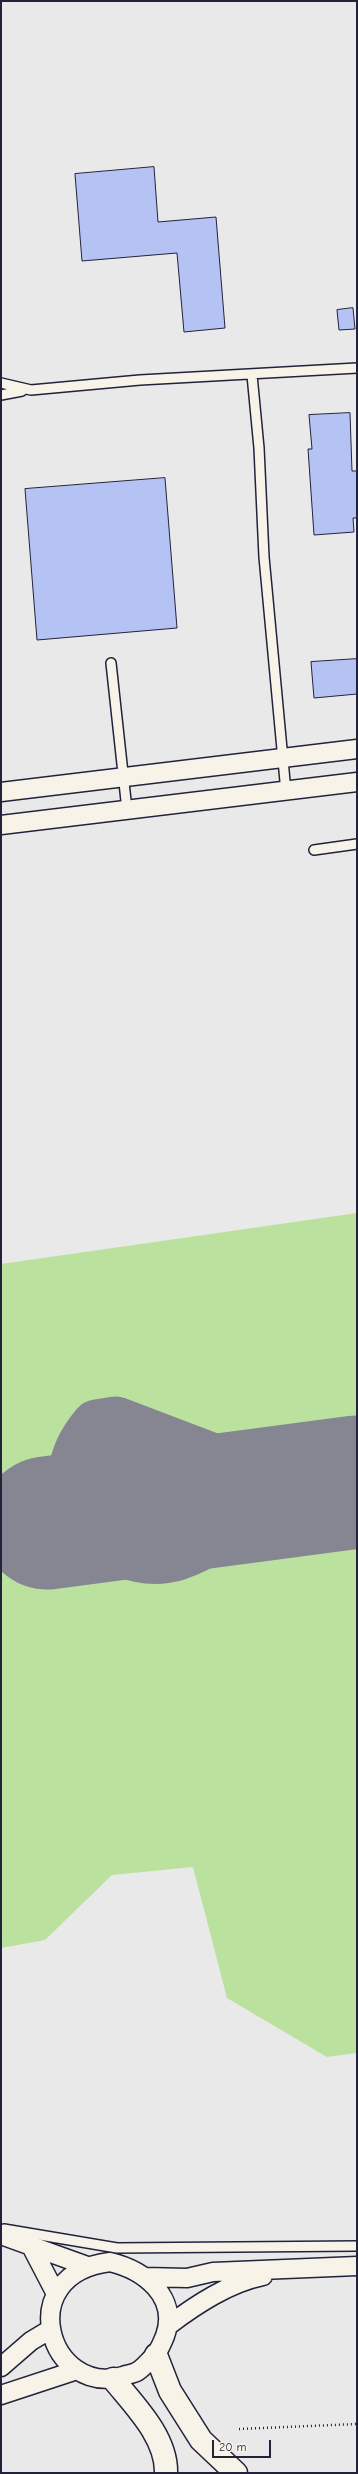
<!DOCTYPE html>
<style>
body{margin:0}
#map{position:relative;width:358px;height:2474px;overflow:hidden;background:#eae9ea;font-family:"Comic Neue",sans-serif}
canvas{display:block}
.frame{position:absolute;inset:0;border:2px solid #22223b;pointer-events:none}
.scale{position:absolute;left:212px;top:2440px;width:59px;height:18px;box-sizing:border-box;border:2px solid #22223b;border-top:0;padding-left:5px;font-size:12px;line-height:14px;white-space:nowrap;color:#22223b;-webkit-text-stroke:3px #f7f3e8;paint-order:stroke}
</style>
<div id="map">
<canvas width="358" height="2474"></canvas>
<div class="frame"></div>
<div class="scale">20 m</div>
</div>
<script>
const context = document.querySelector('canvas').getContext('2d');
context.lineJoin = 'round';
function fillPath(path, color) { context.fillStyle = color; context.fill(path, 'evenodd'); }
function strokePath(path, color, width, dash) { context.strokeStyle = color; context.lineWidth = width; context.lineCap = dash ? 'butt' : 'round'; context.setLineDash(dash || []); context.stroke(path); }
const green = new Path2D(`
 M357,1213V2053L327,2057L227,1998L193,1867L112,1875L45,1940L1,1948V1264Z`);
const taxiway = new Path2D(`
 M232,1498C224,1513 217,1529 204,1541C197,1547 186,1551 177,1554C127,1570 71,1528 75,1474C76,1456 86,1439 97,1426L116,1423L292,1490`);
const runway = new Path2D(`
 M47,1523L357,1482`);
const building = new Path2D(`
 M154,167L158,222L216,217L225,328L184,332L177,253L82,261L75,174Z
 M353,308L355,329L339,330L337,310Z
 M350,413L352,471H357V518H353L354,532L314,535L308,449H312L309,415Z
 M165,478L177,628L37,640L25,489Z
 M357,659V694L314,698L311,662Z`);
const path = new Path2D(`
 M239,2429L357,2424`);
const lane = new Path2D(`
 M252,375L259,448L264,557L286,792
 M1,383L31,390L140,380L357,368
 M1,395L22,391
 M111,663L127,810
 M314,850L357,844
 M4,2229L117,2248L357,2246`);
const street = new Path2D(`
 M1,792L357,749
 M1,825L357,782
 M1,2235L87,2266
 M31,2246L56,2294
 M110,2262C144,2270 179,2297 165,2336C162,2343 159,2352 153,2357C148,2362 143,2368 138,2371C134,2374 128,2374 123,2376C49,2398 11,2274 110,2262Z
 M146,2277L187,2278L213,2272L357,2266
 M169,2325C197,2304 229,2283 263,2276
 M1,2367L31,2341L51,2329
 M1,2395L77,2370`);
const highway = new Path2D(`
 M156,2355L170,2391L201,2440L236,2473
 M113,2379C134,2405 167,2437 166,2473`);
fillPath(green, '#bae19d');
strokePath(taxiway, '#868692', 53);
strokePath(runway, '#868692', 133);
fillPath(building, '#b5c3f4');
strokePath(building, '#22223b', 1);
strokePath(lane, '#22223b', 12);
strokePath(street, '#22223b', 21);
strokePath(highway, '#22223b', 25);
strokePath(path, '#22223b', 2.5, [1, 3]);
strokePath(lane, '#f7f3e8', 9);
strokePath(street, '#f7f3e8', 18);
strokePath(highway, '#f7f3e8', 22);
</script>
